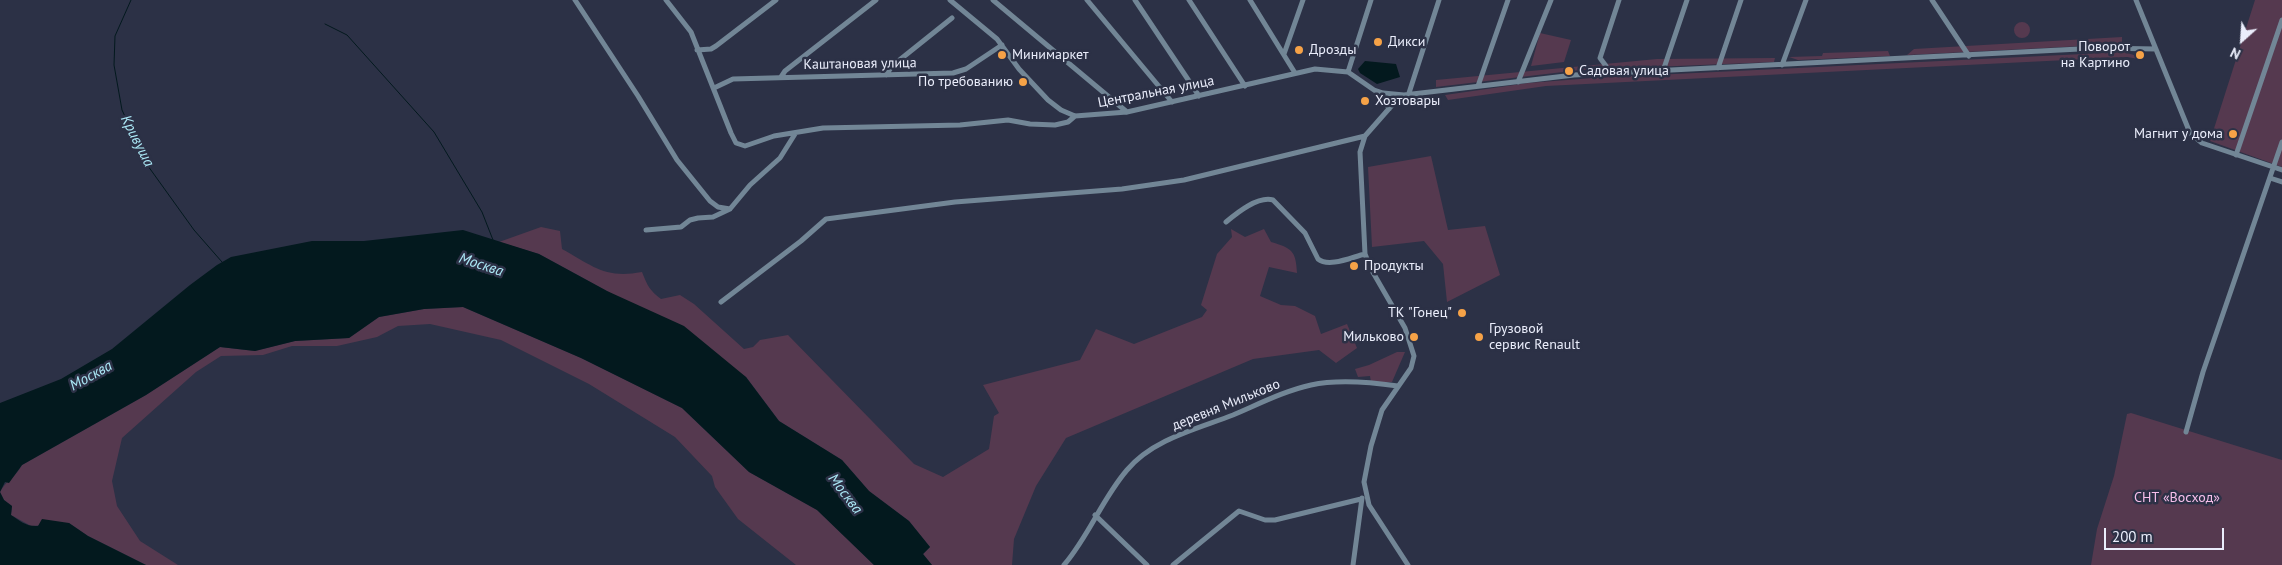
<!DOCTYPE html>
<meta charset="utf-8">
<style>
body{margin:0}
#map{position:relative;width:2282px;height:565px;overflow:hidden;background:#2c3146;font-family:"PT Sans",sans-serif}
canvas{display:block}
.north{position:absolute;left:2217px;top:15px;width:50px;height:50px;-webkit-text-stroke:4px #2c3146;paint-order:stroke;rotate:206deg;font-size:14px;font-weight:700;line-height:20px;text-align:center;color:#eaedfb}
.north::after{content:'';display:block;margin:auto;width:18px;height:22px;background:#eaedfb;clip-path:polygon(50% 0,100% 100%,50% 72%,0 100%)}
.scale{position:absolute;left:2104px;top:528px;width:120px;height:22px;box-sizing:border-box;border:2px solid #eaedfb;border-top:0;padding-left:6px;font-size:15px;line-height:18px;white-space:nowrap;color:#eaedfb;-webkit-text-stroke:4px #2c3146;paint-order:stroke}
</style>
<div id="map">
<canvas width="2282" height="565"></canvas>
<div class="north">N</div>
<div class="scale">200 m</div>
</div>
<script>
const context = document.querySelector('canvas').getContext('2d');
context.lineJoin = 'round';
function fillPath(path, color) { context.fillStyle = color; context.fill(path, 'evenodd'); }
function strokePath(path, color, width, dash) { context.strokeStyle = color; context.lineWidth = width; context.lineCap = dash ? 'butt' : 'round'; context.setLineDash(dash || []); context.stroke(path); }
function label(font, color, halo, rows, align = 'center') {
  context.font = font + ' "PT Sans",sans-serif'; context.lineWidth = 5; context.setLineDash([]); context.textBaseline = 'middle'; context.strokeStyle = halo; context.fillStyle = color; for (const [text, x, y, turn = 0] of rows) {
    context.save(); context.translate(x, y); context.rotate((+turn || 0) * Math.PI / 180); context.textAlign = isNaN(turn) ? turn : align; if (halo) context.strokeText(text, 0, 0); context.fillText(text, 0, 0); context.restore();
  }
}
const green = new Path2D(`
 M2255,0H2282V167L2210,141Z
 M2014 30a8 8 0 1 1 16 0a8 8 0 1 1-16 0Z
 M1540,33L1571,40L1564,62L1531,66Z
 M2122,37V44L1907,55L1914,49Z
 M1888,51L1890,56L1798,60L1789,57L1822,56L1823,53Z
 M2124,52L2137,56L2139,59L2127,57L1546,86L1448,100L1445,95L1528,83L1593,78Z
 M1775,58L1774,62L1580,70L1436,87V80L1657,59Z
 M1431,156L1448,230L1485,226L1500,275L1447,302L1443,264L1424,241L1372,247L1368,167Z
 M541,227L560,231L562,249C593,266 605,279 642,272C647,285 650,291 661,299L680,295L694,304L744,349L753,347L760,340L788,335L914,464L943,477L989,449L994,416L999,413L983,385L1080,360L1096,329L1134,344L1202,317L1207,310L1201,305L1217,254L1232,237L1231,229L1245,237L1264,229L1271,242C1292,248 1296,251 1297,273L1269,267L1260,296L1281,305L1295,306L1315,316L1321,334L1347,324L1357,348L1336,363L1319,350L1253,359L1066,438L1036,486L1014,539L1012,565H932L923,554L930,547L909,521L869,491L842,460L779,421L746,377L607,291L539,254L499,242Z
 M463,307L581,358L682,408L749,472L817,510L874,565H796L738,519L715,487L712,476L675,437L589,384L501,340L430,324L398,326L377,337L337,346H292L263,355L221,356L196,372L122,438L112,481L117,506L140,541L178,565H146L88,536L69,523L31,526L11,515L12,506L4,500L0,492C6,480 16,477 22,465L146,395L220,347L255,351L295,341L349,338L379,317L424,309Z
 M1397,352H1405L1392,382H1371L1370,376L1358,377L1355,369L1369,365Z
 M2131,413L2282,460V565H2091L2097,529L2114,476L2127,414Z`);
const water = new Path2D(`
 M1365,61L1396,64L1400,77L1377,84L1360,73L1358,69Z
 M463,230L539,254L607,291L684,326L746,377L779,421L842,460L869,491L909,521L930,547L923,554L932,565H874L817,510L749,472L682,408L581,358L463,307L424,309L379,317L349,338L295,341L255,351L220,347L146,395L22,465L9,483L5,482L0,492L4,500L12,506L11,515C20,521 27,527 38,526L42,519L69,523L88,536L146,565H0V403L61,379L112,349L190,285L217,265L231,257L312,241H364Z`);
const stream = new Path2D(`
 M131,0L115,36L114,65L122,110L148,166L194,230L222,262
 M325,24L347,35L434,132L482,212L493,240`);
const minor = new Path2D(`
 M575,0L638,96L677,160L710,201L718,207L730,209
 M666,0L691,32L731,133L736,143L745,146L774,136L823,128L960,125L1008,120L1030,124L1055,125L1068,122L1075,116
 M950,0L997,39L1019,69L1048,100L1061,110L1075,116L1127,112L1315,69L1348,72L1374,90L1383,93L1404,95
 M993,0L1127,112
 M1087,0L1172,102
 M1135,0L1199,96
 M1189,0L1245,86
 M1250,0L1295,73
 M1932,0L1969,56
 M2136,0L2190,133L2202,143L2282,170
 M697,50L711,49L716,46L776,0
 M1284,54L1303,0
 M1782,65L1806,0
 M1718,68L1741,0
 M1663,71L1687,0
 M1348,72L1371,0
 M1604,73L1606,66L1600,58L1619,0
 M886,75L892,66L952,18
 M781,77L785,71L876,0
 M1518,82L1551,0
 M1478,86L1508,0
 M714,88L733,79L953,73L966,69L1002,45
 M1376,92L1385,100L1389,109
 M1409,93L1439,0
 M2236,155L2282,20
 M2270,178L2282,182
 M1226,222C1238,212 1258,196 1273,200L1305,233L1318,259C1329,268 1352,257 1365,254
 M646,230L681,227L690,220L698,218L713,217L730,209L750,185L780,158L795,134
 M721,302L801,241L826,219L955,202L1122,189L1184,180L1365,136
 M2186,432L2203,372L2282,142
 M1095,515L1147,565
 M1064,565C1089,536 1102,499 1127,470C1153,439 1197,429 1233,415C1259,404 1284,391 1311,385C1338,379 1370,382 1398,386
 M1173,565L1239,511L1265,520H1275L1361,499
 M1353,565L1362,498
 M1408,565L1369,505L1364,482L1371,446L1382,410L1411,368L1414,356L1405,328L1371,269L1365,254L1360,152L1365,136L1394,103L1404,95L1574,75L2099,48L2156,49`);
const markers = [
 [1378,42,5,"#f6a247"],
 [1299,50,5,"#f6a247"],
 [1002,55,5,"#f6a247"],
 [2140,55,5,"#f6a247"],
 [1569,71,5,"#f6a247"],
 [1023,82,5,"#f6a247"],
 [1365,101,5,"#f6a247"],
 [2233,134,5,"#f6a247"],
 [1354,266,5,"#f6a247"],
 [1462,313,5,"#f6a247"],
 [1414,337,5,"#f6a247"],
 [1479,337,5,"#f6a247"]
];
const poiNames = [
 ["Дикси",1388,42],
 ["Поворот",2130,47,"right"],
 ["на Картино",2130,63,"right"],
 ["Дрозды",1309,50],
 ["Минимаркет",1012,55],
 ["Садовая улица",1579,71],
 ["По требованию",1013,82,"right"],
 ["Хозтовары",1375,101],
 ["Магнит у дома",2223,134,"right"],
 ["Продукты",1364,266],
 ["ТК \"Гонец\"",1452,313,"right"],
 ["Грузовой",1489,329],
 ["сервис Renault",1489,345],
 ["Мильково",1404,337,"right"]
];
const streetNames = [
 ["Каштановая улица",860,64,-1],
 ["Центральная улица",1156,92,-11],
 ["деревня Мильково",1226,405,-22]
];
const parkNames = [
 ["СНТ «Восход»",2177,498]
];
const waterNames = [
 ["Кривуша",137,141,63],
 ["Москва",481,265,18],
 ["Москва",91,376,-29],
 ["Москва",845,494,53]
];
fillPath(green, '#55394f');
fillPath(water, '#03191e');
strokePath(stream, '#03191e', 1);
strokePath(minor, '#728696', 5);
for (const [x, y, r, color] of markers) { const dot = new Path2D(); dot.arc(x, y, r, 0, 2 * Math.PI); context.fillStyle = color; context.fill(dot); strokePath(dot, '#2c3146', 2); }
label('14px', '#eaedfb', '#2c3146', poiNames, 'left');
label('14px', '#eaedfb', '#2c3146', streetNames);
label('14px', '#f7bfeb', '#2c3146', parkNames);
label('italic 15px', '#ace9f7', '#2c3146', waterNames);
</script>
